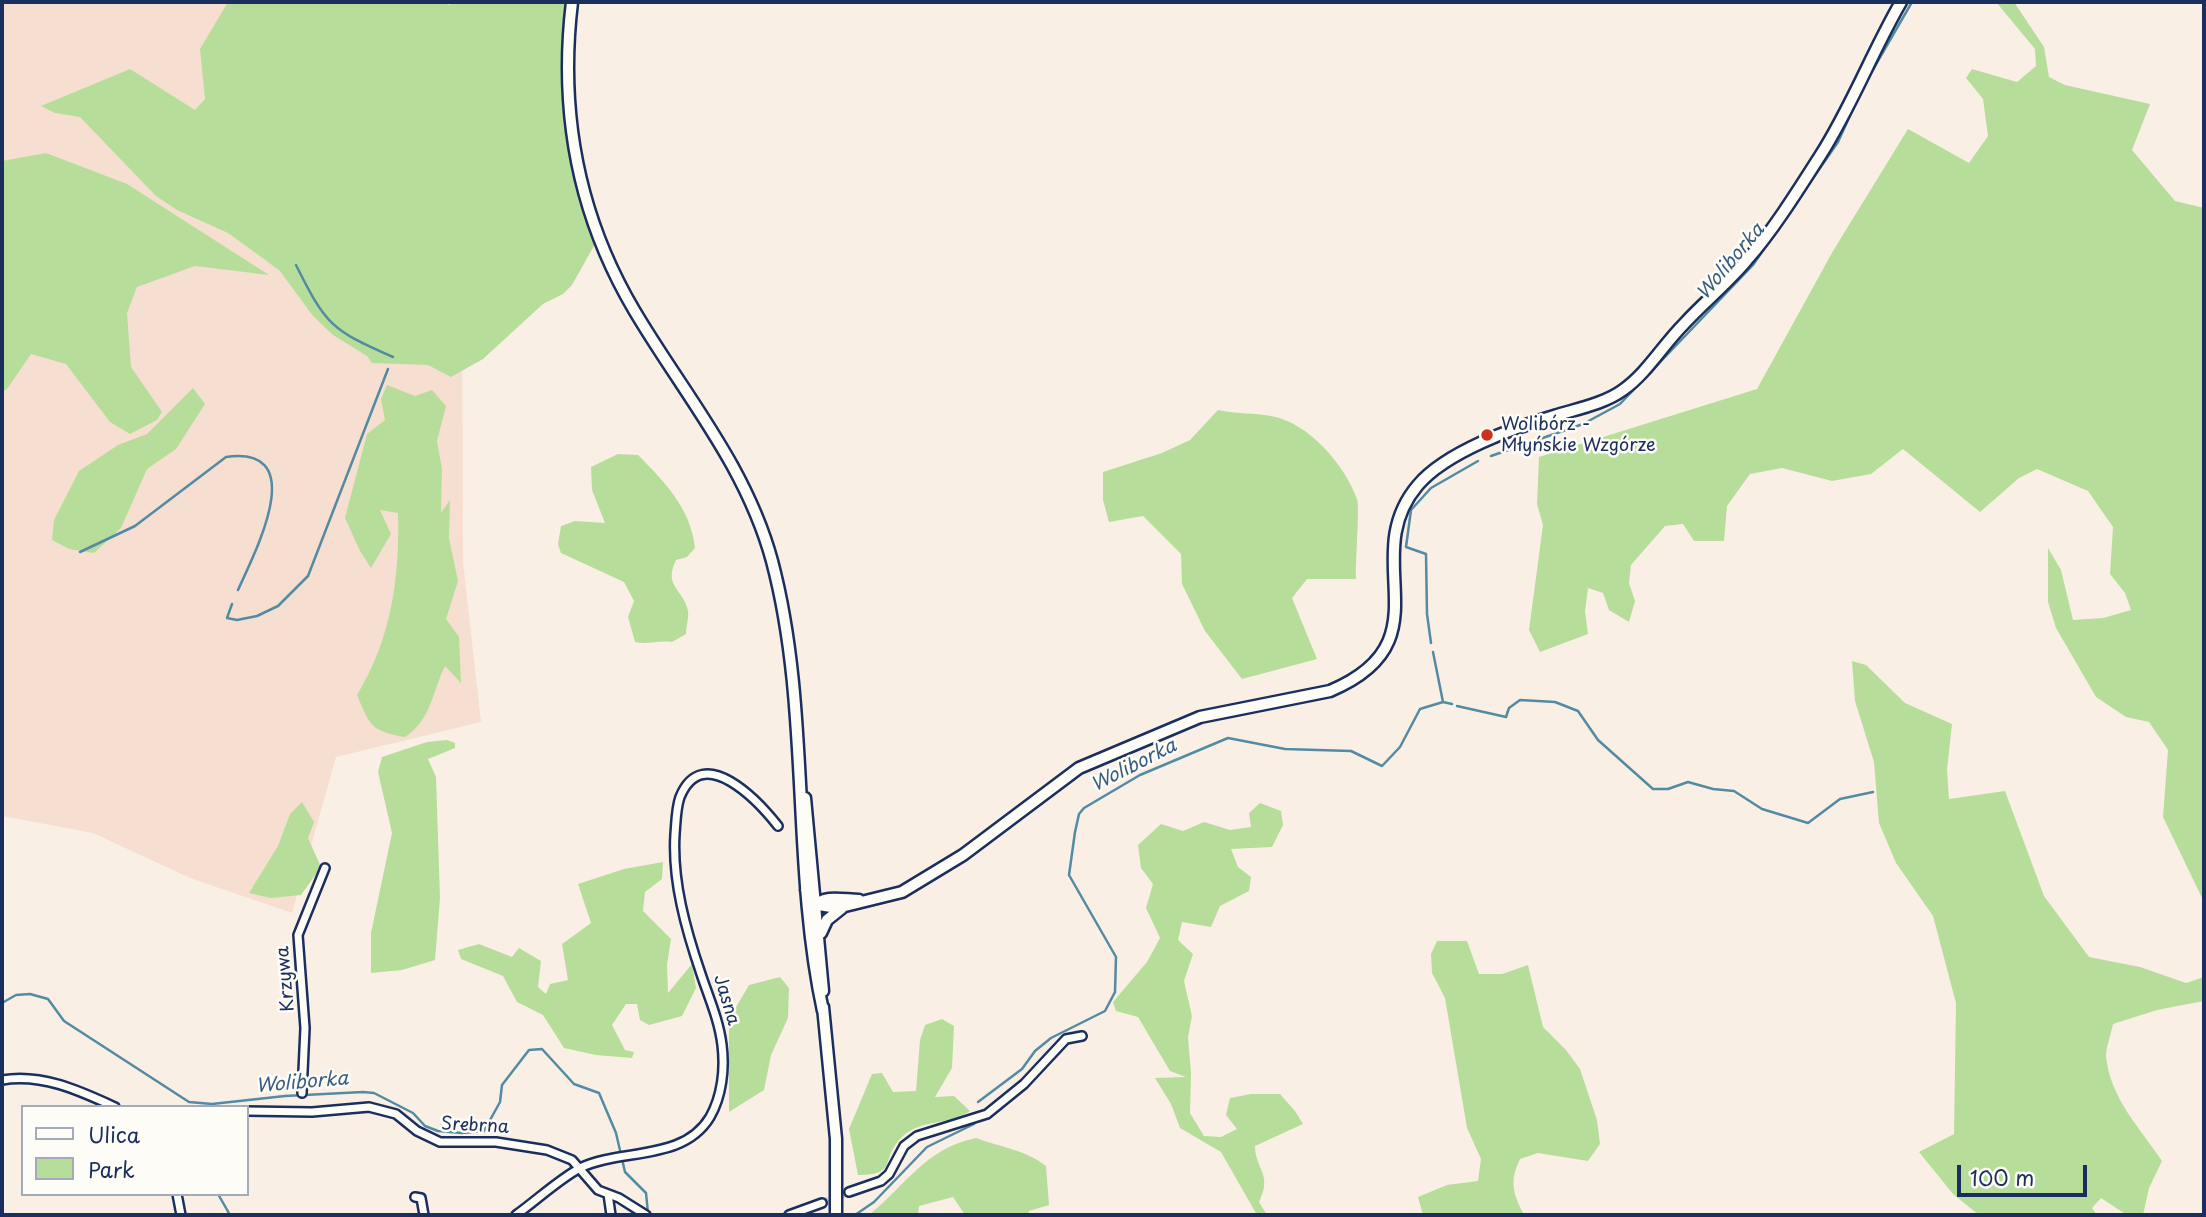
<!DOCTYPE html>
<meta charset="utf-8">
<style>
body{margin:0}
#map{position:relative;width:2206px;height:1217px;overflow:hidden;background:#faefe5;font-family:"Playpen Sans",sans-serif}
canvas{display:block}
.frame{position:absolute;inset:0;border:4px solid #1b2f5e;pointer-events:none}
.legend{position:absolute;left:21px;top:1105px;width:228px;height:91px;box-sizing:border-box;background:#fdfcf7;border:2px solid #a3aaba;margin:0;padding:9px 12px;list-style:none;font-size:21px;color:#1b2f5e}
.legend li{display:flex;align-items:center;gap:14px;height:35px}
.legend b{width:35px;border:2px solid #a3aaba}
.scale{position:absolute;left:1957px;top:1165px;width:130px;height:32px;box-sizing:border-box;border:4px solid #1b2f5e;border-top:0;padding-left:9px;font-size:21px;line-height:24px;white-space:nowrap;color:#1b2f5e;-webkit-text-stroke:5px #fdfcf7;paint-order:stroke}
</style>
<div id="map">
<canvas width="2206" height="1217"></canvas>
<div class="frame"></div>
<ul class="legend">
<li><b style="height:9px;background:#fdfcf7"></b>Ulica</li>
<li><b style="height:19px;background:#b6de9a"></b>Park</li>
</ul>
<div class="scale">100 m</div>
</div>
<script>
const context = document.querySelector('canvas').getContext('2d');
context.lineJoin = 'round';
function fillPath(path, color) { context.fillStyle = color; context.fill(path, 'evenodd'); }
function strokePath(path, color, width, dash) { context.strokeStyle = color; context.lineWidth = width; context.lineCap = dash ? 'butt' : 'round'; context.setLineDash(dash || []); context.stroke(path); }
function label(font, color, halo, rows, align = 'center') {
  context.font = font + ' "Playpen Sans",sans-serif'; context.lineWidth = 5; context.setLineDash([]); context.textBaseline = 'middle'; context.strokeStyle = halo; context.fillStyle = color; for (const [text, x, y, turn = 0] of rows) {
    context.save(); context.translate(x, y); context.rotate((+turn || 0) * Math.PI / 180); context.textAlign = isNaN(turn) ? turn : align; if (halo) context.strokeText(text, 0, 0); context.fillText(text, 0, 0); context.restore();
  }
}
const built = new Path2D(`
 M2,2H461L463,562L481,722L336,757L292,913L190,878L93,833L2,816Z`);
const green = new Path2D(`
 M228,2H445L448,5L458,2H572L568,102L599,237L572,285L563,294L543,304L483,359L451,377L428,365L372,363L367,356L333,335L313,316L280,271L264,259L228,233L177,210L156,196L80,117L55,113L41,106L130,69L195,110L205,99L200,49Z
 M1996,2H2014L2044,47L2049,77L2065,85L2150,104L2132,150L2175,201L2204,208V902L2163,817L2168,750L2149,722L2126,717L2096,697L2056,628L2048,602V548L2061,570L2073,620L2103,618L2131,610L2125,593L2110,574L2113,527L2088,491L2037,469L2019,478L1980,512L1903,449L1871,474L1832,481L1782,468L1750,474L1727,506L1724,541H1694L1683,524L1665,526L1631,565L1629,583L1635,601L1629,622L1609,610L1603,593L1588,588L1585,611L1588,634L1540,652L1529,630L1543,525L1537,504L1539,457L1757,389L1833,251L1908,129L1969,163L1988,136L1983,99L1966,78L1972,69L2017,82L2036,66L2035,49Z
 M46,153L127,184L269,275L195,266L137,287L127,313L131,367L162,412L157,420L130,434L110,422L66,364L31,354L7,389L2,392V161Z
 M387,385L415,396L432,390L446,406L437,441L442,469L441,513L450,500L449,538L458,581L446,619L459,637L461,683L445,666C432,693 431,720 405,737C371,731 370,726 357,695C391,640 400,577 398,513L380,510L391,534L371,568L360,551L345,518L367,434L385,420L381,399Z
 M193,388L205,404L176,449L147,469L121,528L94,553L69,549L52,540L54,520L79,471L118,445L147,434Z
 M1218,410C1236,414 1254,413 1271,416C1308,422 1345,465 1357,499C1360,508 1355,564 1356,579H1307L1292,598L1317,659L1242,679L1205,631L1182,584L1181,554L1143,516L1109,522L1103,500V472L1162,453L1190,440Z
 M618,454L638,455C665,482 691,509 695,548L687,557L676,560C663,587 683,588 688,611C689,617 686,627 686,634L672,642C658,640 648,645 635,642L628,617L634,601L624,582L561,553L558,544L561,526L575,521L605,523L592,490L591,467Z
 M1852,661L1866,665L1905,703L1952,724L1947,770L1949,799L2005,791L2044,896L2089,957L2140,967L2186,983L2204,977V1001L2157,1010L2113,1024C2111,1034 2106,1047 2106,1056C2110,1098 2140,1128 2162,1161L2149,1188L2143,1215H2127L2101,1198L2092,1208L2097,1215H1979L1953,1194L1919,1152L1954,1134L1956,1003L1933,916L1896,863L1879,823L1874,762L1855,701Z
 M447,740L455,743V748L428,759L436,777L440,898L435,960L402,970L371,973V933L392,833L378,772L382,757L427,742Z
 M302,802L314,822L308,838L321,867L301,895L271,898L249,893L278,846L290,814Z
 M1260,803L1281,811L1283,825L1272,847L1231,849L1238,867L1251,877L1249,891L1220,906L1211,927L1182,922L1178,940L1193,954L1184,981L1192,1016L1188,1037L1191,1073L1190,1113L1204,1136L1221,1137L1237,1129L1226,1115L1230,1098L1251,1094H1280L1295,1111L1303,1124L1255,1146C1255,1169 1273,1174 1259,1202L1267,1215H1257L1221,1152L1180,1128L1171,1104L1155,1078L1186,1077L1170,1071L1138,1017L1116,1011L1113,1002L1147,962L1160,938L1146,908L1153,884L1141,868L1138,845L1161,824L1183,831L1204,822L1230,830L1251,827L1249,813Z
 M663,862L662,879L645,892L643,911L671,939L667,965L668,993L692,964L696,988L682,1016L649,1025L640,1020L637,1004H626L612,1025L625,1050L634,1052L632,1058L596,1055L564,1048L543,1015L517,1002L503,976L461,959L458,950L479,944L512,957L519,948L541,961L538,987L546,994L550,984L568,980L562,944L591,923L578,884L624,869Z
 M1437,941H1467L1479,974H1502L1528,965L1543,1027L1566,1050L1580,1069L1597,1120L1600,1144L1588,1161L1538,1153L1520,1159C1509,1182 1513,1193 1524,1215H1423L1418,1197L1447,1185L1478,1181L1481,1159L1467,1128L1445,998L1432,973L1431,954Z
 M780,977L789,988L788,1018L771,1055L764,1090L729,1112V1019L749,985Z
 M942,1019L954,1026L952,1068L935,1097L954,1096L970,1111C949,1126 918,1118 899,1140C881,1161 897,1175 858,1175L849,1129L872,1074L882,1073L893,1092L916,1091L920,1040L925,1025Z
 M976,1138C1000,1147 1026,1150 1046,1166L1049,1205L1029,1211L1028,1215H965L953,1197L919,1206L918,1215H869C906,1185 926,1148 976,1138Z`);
const stream = new Path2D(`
 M296,265C326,325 331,330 393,357
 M1491,456L1583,424L1620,404L1753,265L1838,142L1864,85L1912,2
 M80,552L135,526L226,457C312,445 254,554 238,590
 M232,604L227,618L237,620L257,616L278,606L308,576L388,369
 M1431,643L1427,614L1426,554L1406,547L1411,510L1431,488L1478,461
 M1433,652L1443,702
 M1443,702L1452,704
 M1457,706L1506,717L1509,708L1520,700L1555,702L1578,711L1598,740L1653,789H1668L1688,782L1713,789L1734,791L1762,809L1808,823L1840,799L1873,792
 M2,1003L16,995L30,994L48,999L64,1021L189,1102L212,1104L285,1096L363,1092L374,1093L413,1113L425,1126L438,1131L462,1133L484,1131L500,1102L502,1085L529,1050L542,1049L574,1084L599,1093L616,1133L625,1172L646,1193L648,1213
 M978,1102L1022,1069L1035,1051L1051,1038L1105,1011L1115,992L1116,957L1069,875L1075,832L1079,814L1084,808L1140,775L1228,738L1285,749L1351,751L1382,766L1400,747L1420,709L1443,702
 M218,1194L230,1215
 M855,1215L874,1202L927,1147L974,1124`);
const streetTunnel = new Path2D(`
 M822,1203L849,1192`);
const street = new Path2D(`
 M2,1080C42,1073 80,1091 115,1107
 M302,1093L305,1028L298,935L325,868
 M247,1111L312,1112L369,1107L396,1114L417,1131L440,1142H496L547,1150L572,1160L598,1190L619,1198L646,1215
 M849,1192L881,1181L889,1174L904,1146L917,1136L987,1114L1024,1084L1066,1039L1082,1036
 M177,1194L181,1215
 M608,1194L611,1215
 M415,1197L421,1198L424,1215
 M516,1215C537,1200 558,1180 580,1168C621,1148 683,1162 710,1117C722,1096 725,1069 722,1045C719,1020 709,998 701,974C686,930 672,881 675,834C676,823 676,808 680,797C703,741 759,802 778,826
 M789,1215L822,1203`);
const secondary = new Path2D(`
 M572,2C559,110 578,215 634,310C683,393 746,465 772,561C811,708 791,863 823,1011
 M805,798L823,991
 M806,890L819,905L837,908L902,892L963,855L1079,768L1200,717L1330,691C1449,641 1355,559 1418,485C1446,452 1513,428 1554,416C1576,409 1604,404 1623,390C1647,373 1663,345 1684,324C1704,302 1728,283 1747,260C1772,232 1799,189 1820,156C1851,108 1872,52 1901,2
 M814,907C824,894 844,900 859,900
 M821,933L827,920L842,908
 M823,1007L836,1139V1215`);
const markers = [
 [1487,435,7,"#c8321e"]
];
const poiNames = [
 ["Wolibórz -",1501,425],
 ["Młyńskie Wzgórze",1501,446]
];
const streetNames = [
 ["Krzywa",286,979,-95],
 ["Jasna",726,1000,73],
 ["Srebrna",475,1126,3]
];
const waterNames = [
 ["Woliborka",1731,262,-50],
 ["Woliborka",1134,766,-27],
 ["Woliborka",302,1083,-5]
];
fillPath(built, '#f6dfd0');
fillPath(green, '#b6de9a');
strokePath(stream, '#538ba3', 2.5);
strokePath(streetTunnel, '#cdc9ca', 7, [7, 3.5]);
strokePath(street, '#1b2f5e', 12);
strokePath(secondary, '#1b2f5e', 15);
strokePath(street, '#fdfcf7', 7);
strokePath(secondary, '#fdfcf7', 10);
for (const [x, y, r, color] of markers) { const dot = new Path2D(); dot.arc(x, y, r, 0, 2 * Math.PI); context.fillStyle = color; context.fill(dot); strokePath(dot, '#fdfcf7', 2.5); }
label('18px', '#1b2f5e', '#fdfcf7', poiNames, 'left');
label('18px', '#1b2f5e', '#fdfcf7', streetNames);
label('italic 19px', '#375d80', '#fdfcf7', waterNames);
</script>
